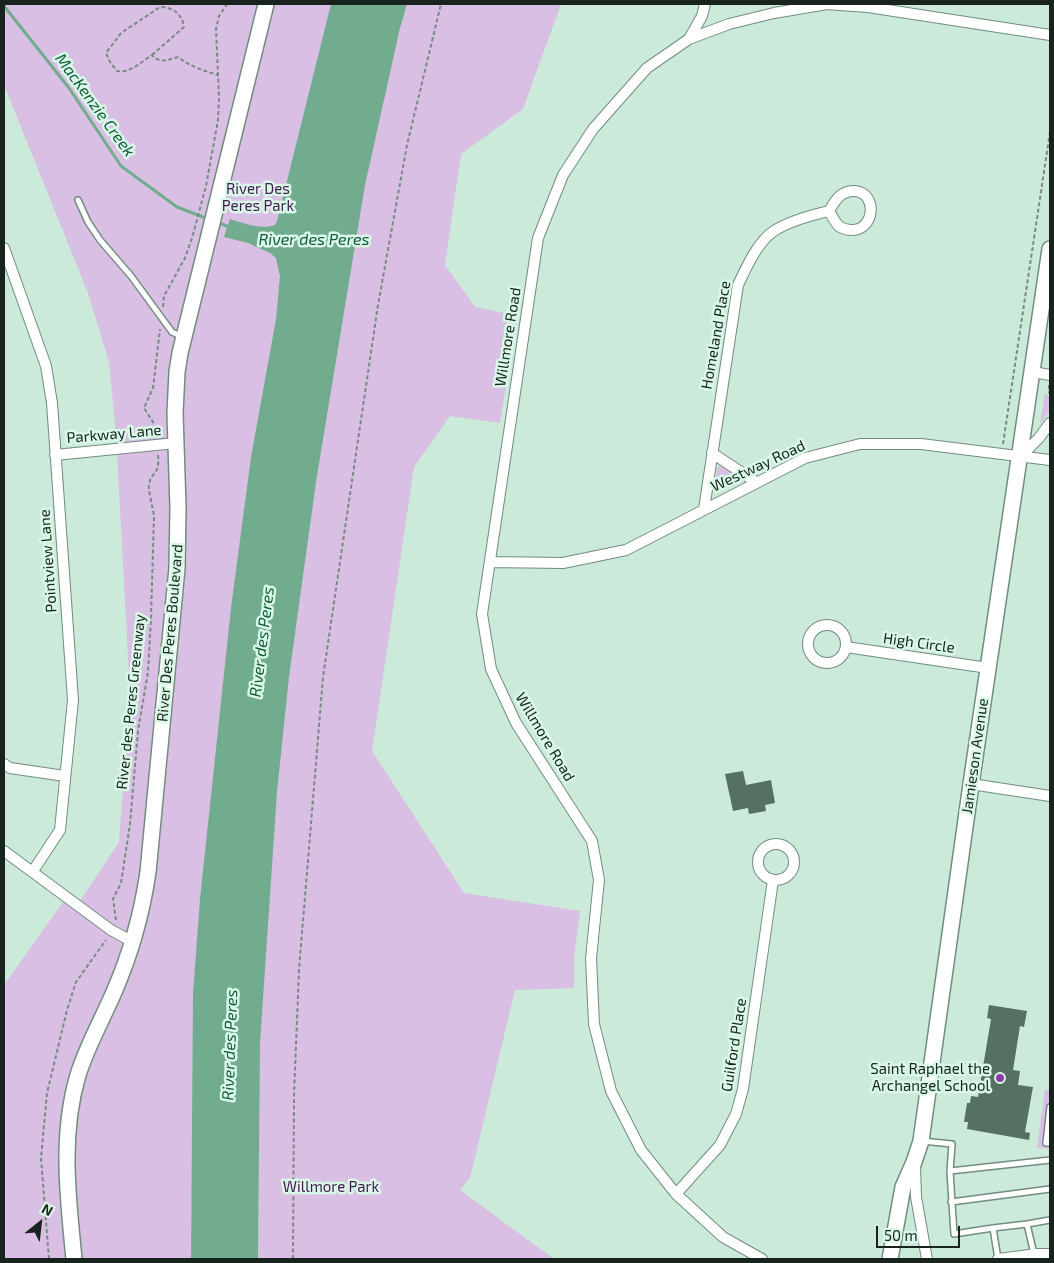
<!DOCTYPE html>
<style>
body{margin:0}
#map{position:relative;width:1054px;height:1263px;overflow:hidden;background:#ccead9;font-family:"Exo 2",sans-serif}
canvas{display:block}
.frame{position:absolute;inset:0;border:5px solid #18231d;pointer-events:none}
.north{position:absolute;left:15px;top:1198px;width:50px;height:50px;-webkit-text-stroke:4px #d9f8e7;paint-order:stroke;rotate:29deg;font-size:14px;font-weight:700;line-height:20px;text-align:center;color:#18231d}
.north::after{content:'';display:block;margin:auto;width:18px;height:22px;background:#18231d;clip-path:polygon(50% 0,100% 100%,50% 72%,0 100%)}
.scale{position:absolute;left:876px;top:1226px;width:84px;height:22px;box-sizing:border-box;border:2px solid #18231d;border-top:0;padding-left:6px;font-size:15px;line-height:18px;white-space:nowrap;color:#18231d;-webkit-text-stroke:4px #d9f8e7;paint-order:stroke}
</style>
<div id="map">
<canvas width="1054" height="1263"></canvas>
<div class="frame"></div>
<div class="north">N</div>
<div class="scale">50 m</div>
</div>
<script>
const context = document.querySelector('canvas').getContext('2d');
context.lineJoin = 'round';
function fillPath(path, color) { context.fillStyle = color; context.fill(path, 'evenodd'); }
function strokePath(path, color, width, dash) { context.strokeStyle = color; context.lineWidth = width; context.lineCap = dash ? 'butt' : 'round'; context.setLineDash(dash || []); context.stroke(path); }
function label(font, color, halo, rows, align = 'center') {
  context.font = font + ' "Exo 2",sans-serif'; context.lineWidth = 5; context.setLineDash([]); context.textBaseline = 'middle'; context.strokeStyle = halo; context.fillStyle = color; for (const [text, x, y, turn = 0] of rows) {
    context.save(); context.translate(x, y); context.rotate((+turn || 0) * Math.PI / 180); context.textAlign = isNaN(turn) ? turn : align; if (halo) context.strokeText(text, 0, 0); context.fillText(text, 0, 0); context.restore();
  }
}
const green = new Path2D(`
 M4,4H561L523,109L461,154L445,265L475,307L518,316L500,423L450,416L414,467L372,751L464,893L580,911L574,958V988L515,990L470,1178L460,1190L554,1259H258L259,1151L194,994L191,1259H4V985L63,902L74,910L119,842L130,694L116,434L109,362L88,293L4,85Z
 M1045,393L1050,398V411L1040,424Z
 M719,466H721L737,476L736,482L720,489L715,488L717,469Z
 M1045,1089L1050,1090V1149L1037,1148Z`);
const water = new Path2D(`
 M331,4H407L400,28L365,185L316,482L289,677L277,792L260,1043L258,1259H191L193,993L200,899L231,608L251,457L276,319L280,276L276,258L270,253L248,243L224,237L230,219C243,223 261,230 275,225L277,221Z`);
const stream = new Path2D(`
 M4,6L69,88L121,166L177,207L208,219
 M217,222L229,227`);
const building = new Path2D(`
 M743,771L746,785L771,780L775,803L765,805L766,811L749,814L748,808L733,811L725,774Z
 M989,1005L1027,1011L1024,1027L1020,1026L1013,1070L1020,1071L1018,1085L1033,1087L1025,1132L1030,1133L1029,1140L967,1129L968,1122H964L967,1103H970L971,1096L978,1097L991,1019L987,1018Z`);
const path = new Path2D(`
 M152,55L184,27C182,14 173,7 160,7L121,33L106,53L110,62L117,71C131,73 141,62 152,55C160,64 168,60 178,57C191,67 202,70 218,75
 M163,307L164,296L185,258L192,238L206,186L218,120L219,97L216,29L219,16L227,4
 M1049,385V392L1050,394
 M156,436L153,422L144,408L153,388L160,329
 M1003,444L1050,132
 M116,920L113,899L121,883L130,824L138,731L148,672L151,618L154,516C153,509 148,490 149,484C152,470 160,476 158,455
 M49,1259L41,1158L47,1093L67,1010L76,982L106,940
 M293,1259L294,1095L299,970L323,677L378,305L407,145L441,4`);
const service = new Path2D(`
 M78,200L88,222L100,240L131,276L172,332L182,337
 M1050,1107L1046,1143H1050
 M922,1141L952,1144L950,1171
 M951,1202L1050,1189
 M1027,1224L1050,1220
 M993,1228L954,1234L950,1171L1050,1160
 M998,1259L993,1228L1027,1224L1034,1254`);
const minor = new Path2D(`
 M705,4L702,16L689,39L647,68L593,129L563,175L538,238L482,614L491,669L516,723L592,841L599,880L591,958L594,1024L611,1091L641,1150L676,1194L723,1237L762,1259
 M826,4L868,7L1050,35
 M689,39L729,24L774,13L827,4
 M4,248L46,366L52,403L73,700L60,830L33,871
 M1033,372L1050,375
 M712,453L756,482
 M55,455L176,443
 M1020,457L1039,438L1050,423
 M704,509L738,285C746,268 758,241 774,231C789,221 812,215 829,211C835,201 841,190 855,191C878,193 875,231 851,230C847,230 844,229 840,227C835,223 832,216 829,211
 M490,562L563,563L626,550L805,458L860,444H921L1050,460
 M808 644a19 19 0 1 1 38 0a19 19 0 1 1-38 0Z
 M846,647L988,668
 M4,764L10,768L65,776
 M971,784L1050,796
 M758 862a18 18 0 1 1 36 0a18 18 0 1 1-36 0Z
 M4,851L111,930L133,942
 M915,1166L916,1197L927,1259
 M676,1194L720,1145L736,1114L743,1089L773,880
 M998,1259L1037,1254H1050`);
const secondary = new Path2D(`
 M74,1259C68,1197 60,1136 78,1075C87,1046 102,1020 114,992C131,953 142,913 148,872L177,568L178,508L175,413L177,372L180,353L266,4
 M890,1259L903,1187L914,1162L921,1141L971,784L1050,249`);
const markers = [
 [1000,1078,5,"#8d3aa9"]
];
const parkNames = [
 ["River Des",258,189],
 ["Peres Park",258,206],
 ["Willmore Park",331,1187]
];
const streetNames = [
 ["Homeland Place",716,335,-80],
 ["Willmore Road",508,337,-81],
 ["Parkway Lane",114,434,-5],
 ["Westway Road",758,466,-25],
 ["Pointview Lane",48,561,-94],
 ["River Des Peres Boulevard",170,633,-85],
 ["High Circle",919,643,8],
 ["River des Peres Greenway",131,702,-84],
 ["Willmore Road",545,737,59],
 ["Jamieson Avenue",975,756,-82],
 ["Guilford Place",734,1045,-81]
];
const poiNames = [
 ["Saint Raphael the",990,1069],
 ["Archangel School",990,1086]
];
const waterNames = [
 ["MacKenzie Creek",95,105,54],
 ["River des Peres",314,240],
 ["River des Peres",262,642,-83],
 ["River des Peres",230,1045,-88]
];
fillPath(green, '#d9bfe4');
fillPath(water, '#72ac8e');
strokePath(stream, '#72ac8e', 3);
fillPath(building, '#567162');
strokePath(service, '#718d7e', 8);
strokePath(minor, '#718d7e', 12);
strokePath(secondary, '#718d7e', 18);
strokePath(path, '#788d81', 2, [4, 2.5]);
strokePath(service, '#fff', 5);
strokePath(minor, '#fff', 10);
strokePath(secondary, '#fff', 15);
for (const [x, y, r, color] of markers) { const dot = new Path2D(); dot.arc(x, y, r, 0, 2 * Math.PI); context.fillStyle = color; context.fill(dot); strokePath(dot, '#d9f8e7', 2); }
label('15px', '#441952', '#d9f8e7', parkNames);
label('15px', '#18231d', '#d9f8e7', streetNames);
label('15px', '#18231d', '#d9f8e7', poiNames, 'right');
label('italic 16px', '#115a3d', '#d9f8e7', waterNames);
</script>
